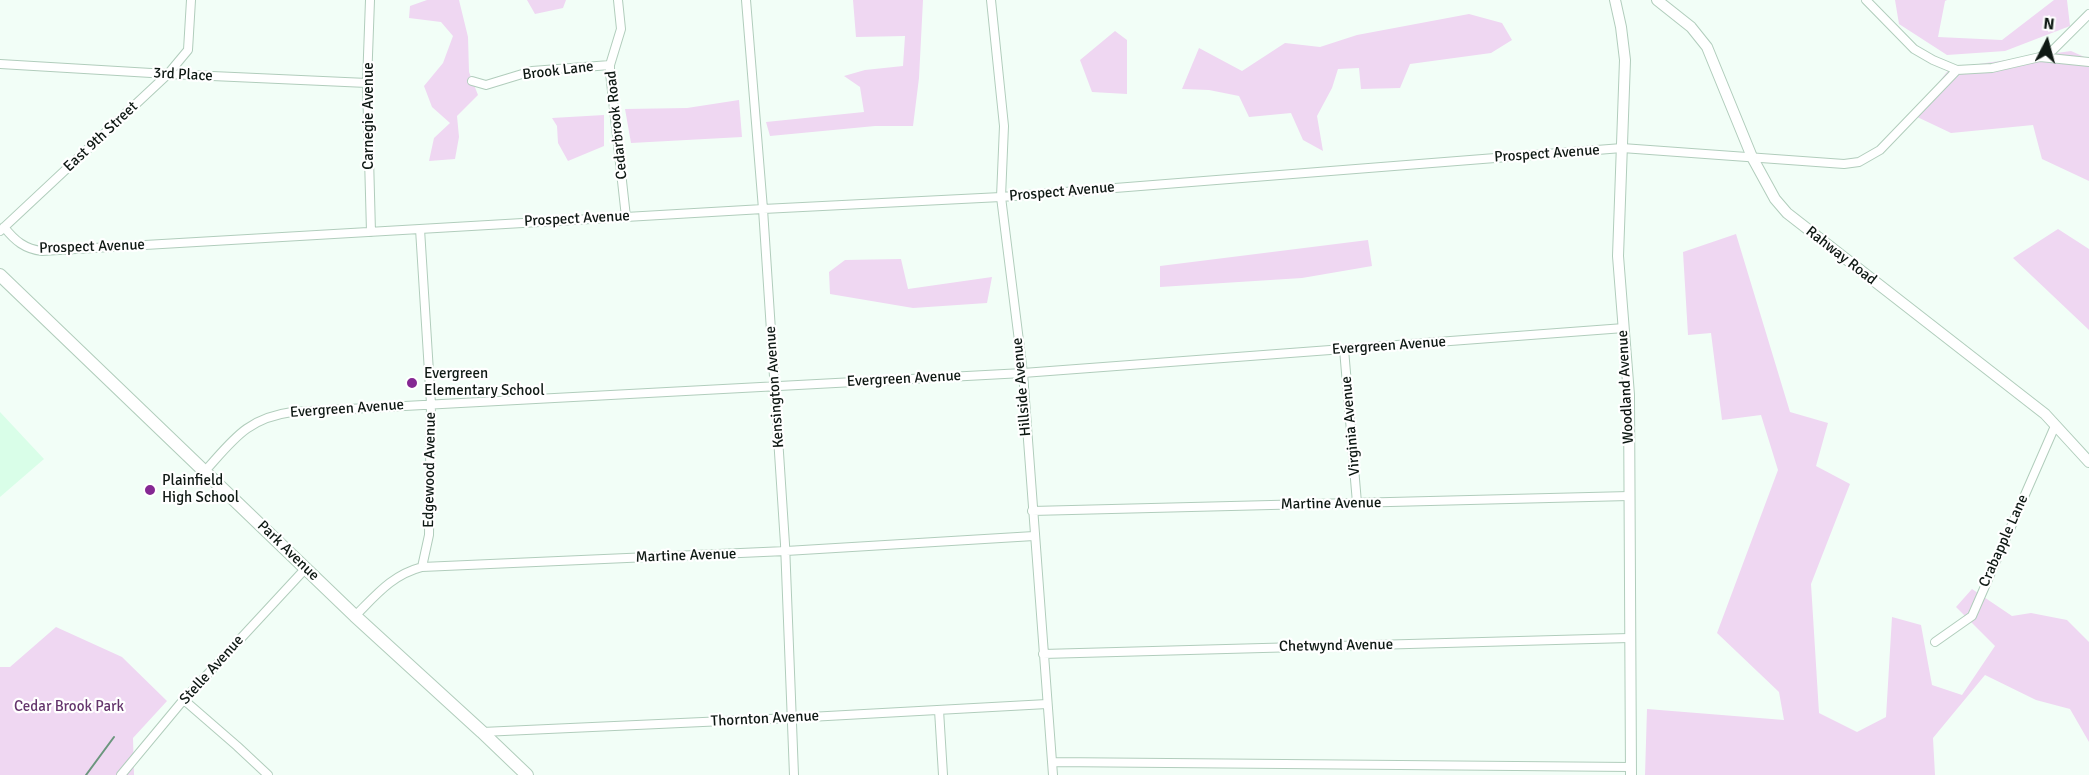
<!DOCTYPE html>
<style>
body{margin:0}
#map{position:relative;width:2089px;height:775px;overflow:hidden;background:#f2fef7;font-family:Signika,sans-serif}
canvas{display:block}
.north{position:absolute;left:2017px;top:12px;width:60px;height:60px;-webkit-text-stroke:4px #fff;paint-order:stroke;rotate:6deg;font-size:16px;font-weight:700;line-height:24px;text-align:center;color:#0f1914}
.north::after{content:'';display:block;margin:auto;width:21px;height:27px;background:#0f1914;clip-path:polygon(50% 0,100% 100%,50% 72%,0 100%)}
</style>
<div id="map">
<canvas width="2089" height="775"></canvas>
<div class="north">N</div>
</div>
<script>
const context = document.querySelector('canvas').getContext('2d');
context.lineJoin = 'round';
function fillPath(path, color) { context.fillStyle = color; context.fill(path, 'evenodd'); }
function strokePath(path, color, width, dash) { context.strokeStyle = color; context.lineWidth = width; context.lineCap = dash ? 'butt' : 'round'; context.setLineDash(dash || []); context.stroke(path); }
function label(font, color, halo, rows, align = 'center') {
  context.font = font + ' Signika,sans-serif'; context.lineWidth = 4.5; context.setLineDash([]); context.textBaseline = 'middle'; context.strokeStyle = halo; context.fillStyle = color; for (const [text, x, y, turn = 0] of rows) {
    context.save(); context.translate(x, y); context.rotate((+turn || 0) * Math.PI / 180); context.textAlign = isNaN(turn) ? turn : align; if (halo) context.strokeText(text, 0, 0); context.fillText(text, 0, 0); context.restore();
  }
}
const built = new Path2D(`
 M0,412L44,459L0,497Z`);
const green = new Path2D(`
 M427,0H459L468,37L469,72L478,95L457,116L459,137L455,159L429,161L434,138L450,123L432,107L424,86L443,63L453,36L441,22L409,18L410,6Z
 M527,0H566L563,8L535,14Z
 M853,0H923L919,78L913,126H875L770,136L766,122L864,112L860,87L844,76L865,70L903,66L905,36L856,37Z
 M1895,0H1947L1945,1L1938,37L2002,40L2054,0H2067L2070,26L2005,51L1947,55L1899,24Z
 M1469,14L1502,23L1512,40L1491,53L1410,64L1400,88L1361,89L1359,68L1338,69L1332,88L1317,116L1323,151L1303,140L1291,113L1249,117L1239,96L1209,90L1182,89L1199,48L1242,71L1285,43L1320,47L1357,35Z
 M1115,31L1127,40V94L1092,92L1080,60Z
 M2071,51L2089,59V181L2042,159L2033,125L1951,133L1913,115L1950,68Z
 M739,100L742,137L631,143L625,109L687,108Z
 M604,115V146L568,161L558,143L557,126L552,118Z
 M2058,229L2089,249V330L2013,258Z
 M1736,234L1790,412L1828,423L1816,466L1850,484L1811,584L1819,713L1857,732L1886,717L1892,617L1921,625L1932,685L1962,695L1995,646L1956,607L1972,589L2012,616L2031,613L2067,620L2089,642V742L2070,709L2036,700L1985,675L1933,738L1935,775H1645L1647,709L1784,720L1779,692L1717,633L1778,470L1761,415L1722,420L1711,333L1688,335L1683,252Z
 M1368,240L1372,266L1302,278L1160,287V266Z
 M901,259L908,289L992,277L987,303L913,308L830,294L829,272L845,260Z
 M56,627L122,657L167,701L133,738L134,775H0V667H10Z`);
const stream = new Path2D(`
 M86,775L114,737`);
const minor = new Path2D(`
 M370,0L367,83L371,232
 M618,0L621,29L610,65V73L626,217
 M746,0L763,209L785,544L794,775
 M991,0L1004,126L1001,197L1023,373L1053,775
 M1866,0L1914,49L1933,60L1957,70
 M2040,57L2053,50L2089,14
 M0,64L168,74L367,83
 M472,81L486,85L532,71L610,65
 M4,227C15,241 25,249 42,251L763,209L1001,197L1622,148L1844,164L1859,162L1880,150L1957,70L1992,68L2040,57L2089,62
 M420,229L431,404L429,535L422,567
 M0,231L168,74L188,50L191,0
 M1344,349L1357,503
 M205,471C233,440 247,418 292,412L1023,373L1624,328
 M1032,511L1629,496
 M355,616C377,594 392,575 422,567L786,551L1034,536
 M1935,642L1972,616L2055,426
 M1043,654L1629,638
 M184,700L237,746L268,775
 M939,710L943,775
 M482,732L791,718L1047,704
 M1052,762L1631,767
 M121,775L180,704L306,568`);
const tertiary = new Path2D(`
 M1615,0L1621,27L1625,60L1618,256L1629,395L1631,775
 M1657,0L1691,27L1707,47L1752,157L1775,199L1787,213L2045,414L2089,462`);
const secondary = new Path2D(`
 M0,275L355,616L482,732L527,775`);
const markers = [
 [412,383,6,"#852893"],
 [150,490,6,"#852893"]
];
const streetNames = [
 ["Brook Lane",558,71,-7],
 ["3rd Place",183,75,3],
 ["Carnegie Avenue",369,116,-90],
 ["Cedarbrook Road",617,125,-96],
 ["East 9th Street",101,137,-43],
 ["Prospect Avenue",1547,154,-4],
 ["Prospect Avenue",1062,192,-5],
 ["Prospect Avenue",577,219,-3],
 ["Prospect Avenue",92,247,-2],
 ["Rahway Road",1841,256,38],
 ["Evergreen Avenue",1389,346,-4],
 ["Evergreen Avenue",904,379,-3],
 ["Kensington Avenue",775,387,-94],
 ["Hillside Avenue",1022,387,-95],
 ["Woodland Avenue",1626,387,-93],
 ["Evergreen Avenue",347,409,-4],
 ["Virginia Avenue",1351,426,-95],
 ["Edgewood Avenue",430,470,-89],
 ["Martine Avenue",1331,504,-1],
 ["Crabapple Lane",2004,541,-66],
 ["Park Avenue",288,551,44],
 ["Martine Avenue",686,556,-2],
 ["Chetwynd Avenue",1336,646,-1],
 ["Stelle Avenue",212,670,-48],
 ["Thornton Avenue",765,719,-3]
];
const poiNames = [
 ["Evergreen",424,374],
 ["Elementary School",424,391],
 ["Plainfield",162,481],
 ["High School",162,498]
];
const parkNames = [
 ["Cedar Brook Park",69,707]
];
fillPath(built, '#d9fee8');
fillPath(green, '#efd7f2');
strokePath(stream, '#6b967e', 2);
strokePath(minor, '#b1cdbc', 10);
strokePath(tertiary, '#b1cdbc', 12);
strokePath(secondary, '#b1cdbc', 14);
strokePath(minor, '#fff', 8);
strokePath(tertiary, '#fff', 10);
strokePath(secondary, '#fff', 12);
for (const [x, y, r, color] of markers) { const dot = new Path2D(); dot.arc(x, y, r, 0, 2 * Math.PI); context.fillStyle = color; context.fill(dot); strokePath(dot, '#fff', 2); }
label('15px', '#0f1914', '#fff', streetNames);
label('15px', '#0f1914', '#fff', poiNames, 'left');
label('15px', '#65366d', '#fff', parkNames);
</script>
